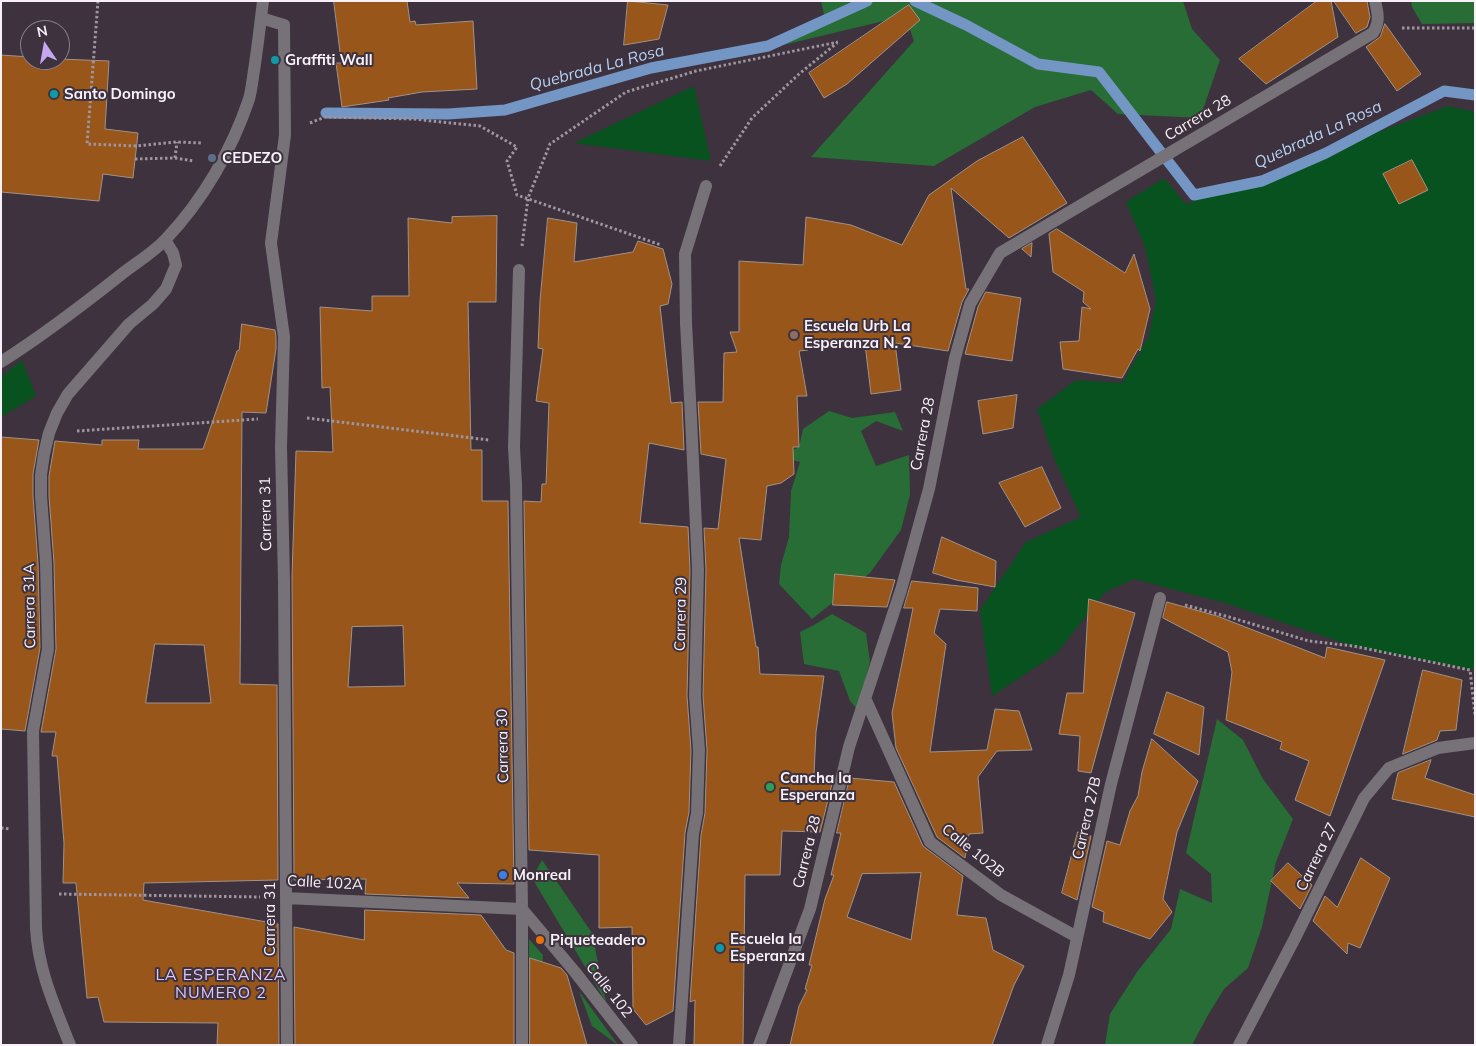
<!DOCTYPE html>
<style>
body{margin:0}
#map{position:relative;width:1476px;height:1046px;overflow:hidden;background:#3d323e;font-family:Mulish,sans-serif}
canvas{display:block}
.frame{position:absolute;inset:0;border:2px solid #f7f0f8;pointer-events:none}
.north{position:absolute;left:20px;top:20px;width:50px;height:50px;box-sizing:border-box;background:#3d323e;border:1px solid #877e88;border-radius:50%;rotate:348deg;font-size:14px;font-weight:700;line-height:20px;text-align:center;color:#f7f0f8}
.north::after{content:'';display:block;margin:auto;width:18px;height:22px;background:#c5a7f1;clip-path:polygon(50% 0,100% 100%,50% 72%,0 100%)}
</style>
<div id="map">
<canvas width="1476" height="1046"></canvas>
<div class="frame"></div>
<div class="north">N</div>
</div>
<script>
const context = document.querySelector('canvas').getContext('2d');
context.lineJoin = 'round';
function fillPath(path, color) { context.fillStyle = color; context.fill(path, 'evenodd'); }
function strokePath(path, color, width, dash) { context.strokeStyle = color; context.lineWidth = width; context.lineCap = dash ? 'butt' : 'round'; context.setLineDash(dash || []); context.stroke(path); }
function label(font, color, halo, rows, align = 'center') {
  context.font = font + ' Mulish,sans-serif'; context.lineWidth = 4; context.setLineDash([]); context.textBaseline = 'middle'; context.strokeStyle = halo; context.fillStyle = color; for (const [text, x, y, turn = 0] of rows) {
    context.save(); context.translate(x, y); context.rotate((+turn || 0) * Math.PI / 180); context.textAlign = isNaN(turn) ? turn : align; if (halo) context.strokeText(text, 0, 0); context.fillText(text, 0, 0); context.restore();
  }
}
const green = new Path2D(`
 M694,86L711,161L574,143Z
 M1448,106L1475,112V670L1353,646L1225,603L1134,579L1105,592L1057,653L992,696L980,610L1026,542L1081,517L1054,458L1037,409L1076,380L1122,383L1149,336L1156,300L1145,247L1126,202L1164,178L1186,204Z
 M22,360L36,396L1,417V377Z`);
const forest = new Path2D(`
 M821,1H1183L1192,29L1220,60L1200,118L1118,114L1091,90L1035,107L934,166L811,157L914,41L905,16L783,45L825,20Z
 M1411,1H1475V23L1422,24L1412,7Z
 M829,411L852,418L895,412L903,431L876,421L861,431L876,466L909,455L910,495L901,530L870,573L812,619L779,584L781,565L789,537L791,491L800,462L779,457L799,447L803,429Z
 M832,614L866,633L870,662L863,688L856,708L850,701L839,671L804,664L800,632L814,625Z
 M1217,719L1243,740L1263,779L1293,819L1276,862L1262,927L1248,968L1224,989L1208,1015L1192,1045H1105L1110,1014L1137,972L1171,929L1180,889L1212,903L1211,874L1186,853Z
 M542,860L592,933L606,1002L532,878Z
 M529,939L543,955L535,1045H529Z
 M579,991L618,1045L592,1026Z`);
const stream = new Path2D(`
 M915,1L966,25L1038,64L1099,72L1194,195L1262,181L1326,153L1444,91L1475,95
 M326,113L448,114L505,110L651,68L768,46L867,1`);
const building = new Path2D(`
 M334,1H407L410,22L415,21L416,25L473,21L477,89L422,92L388,98L389,100L342,107L336,63H341Z
 M628,1L668,5L659,39L624,45Z
 M1317,1H1331L1338,37L1266,84L1239,59Z
 M1334,1H1367L1370,17L1367,27L1356,33Z
 M909,5L920,20L847,84L824,98L809,73Z
 M1385,24L1421,74L1397,91L1366,47L1380,37Z
 M1,55L30,57V60H60V59L109,61L105,129L138,133L133,178L103,174L99,201L1,192Z
 M1023,137L1067,203L1009,238L951,188L966,289H969L962,302L948,351L895,343L901,390L871,394L865,344L808,347V350L799,351L807,396H797L799,447H793L794,474L781,483L767,486L761,540L739,538L756,647H758L760,674L824,676L816,732L814,774L834,776L820,832L782,831L780,875H745L743,1045H694L695,1000L690,1002L701,835L705,813L707,750L703,696L706,570L704,528L718,529L726,459L701,454L698,402H723L724,353L737,352L730,332H739V261L803,265L806,217L851,225L902,245L929,195L977,161Z
 M1412,160L1428,190L1399,204L1383,174Z
 M497,216L496,302H468L471,450H482V501H508L514,884L457,883L469,898L365,894L366,879L294,880L292,576L296,451L333,452L330,387L322,388L320,307L372,311V296H409L408,218L452,223V217ZM403,626L405,686L348,687L352,627Z
 M548,218L577,223L574,262L633,252L638,241L663,249L672,284L668,304L660,306L671,403L682,402L684,450L649,443L640,523L688,527L690,570L687,696L691,750L689,812L685,833L673,1011L646,1025L633,1009L632,927L599,928V855L529,850L524,501L541,502L542,484H546L549,403L536,401L543,349L538,348L540,301Z
 M1057,229L1125,273L1134,254L1150,309L1140,351L1138,349L1122,378L1063,369L1060,342L1079,341L1082,307L1091,309L1083,302L1084,292L1053,272L1049,234Z
 M1032,243L1031,257L1022,249Z
 M986,292L1021,298L1012,361L965,354L978,307Z
 M242,324L275,330L276,337V349L266,413L242,412L240,684L277,685L278,880L144,883L143,900L278,924L279,1045H217L218,1023L104,1022L98,997L87,998L76,883H63L64,843L57,756H52L56,732H41L56,649L54,563L49,496V476L55,441L102,445V440H139L138,449H203L237,351L239,350ZM155,644L204,645L211,703H146Z
 M1017,395L1013,428L983,434L978,401Z
 M1,437L39,440L33,474V496L38,563L40,648L25,731L1,729Z
 M1042,467L1061,508L1025,527L999,483Z
 M942,537L996,561L995,587L956,580L933,573Z
 M835,574L895,580L887,607L833,605Z
 M912,581L978,588L977,611L940,609L934,633L946,644L930,752L987,750L995,709L1019,711L1032,750L997,751L978,777L983,833L969,834L965,858L937,837L896,748L892,713L913,608H904Z
 M1089,599L1135,613L1091,773L1078,771L1080,736L1059,734L1067,693H1083Z
 M1167,602L1217,616L1325,658L1327,647L1385,660L1330,816L1295,800L1309,761L1280,749L1282,742L1226,720L1232,672L1228,652L1163,618Z
 M1423,670L1462,680L1456,730L1440,731L1437,740L1403,754Z
 M1167,692L1204,707L1199,755L1154,734Z
 M1152,739L1198,781L1177,832L1163,899L1172,912L1150,939L1103,922L1104,912L1092,907L1107,841L1120,845L1130,811L1138,796L1142,772Z
 M1431,760L1425,778L1475,795V817L1392,799L1398,773Z
 M850,778L894,782L923,846L963,876L957,915L986,918L993,950L1024,966L1014,985L992,1045H790L799,1006L807,990L805,989L812,965H809L825,899L834,875H831L841,833H837ZM921,873L911,940L847,917L862,874Z
 M1078,832L1091,836L1077,900L1062,893Z
 M1361,858L1390,878L1360,948L1348,943L1347,954L1313,921L1325,896L1337,907Z
 M1288,863L1312,885L1300,909L1271,881Z
 M365,910L481,915L506,950L514,953V1045H295L294,927L364,940Z
 M530,958L561,968L567,975L587,1045H530Z`);
const path = new Path2D(`
 M98,1L87,144L137,146L177,142L203,143
 M1402,28H1475
 M310,123L325,117L413,119L480,126L517,147L507,161L517,195L661,245
 M175,158L177,142
 M135,159L175,158L194,161
 M720,166L752,118L799,74L837,43
 M522,246L528,198L550,144L626,92L696,71L838,42
 M307,418L489,440
 M77,431L258,419
 M1185,605L1229,617L1309,641L1353,646L1470,670L1475,715
 M1,828L10,829
 M59,894L260,897`);
const minor = new Path2D(`
 M261,18L284,25L285,135L271,243L284,337L281,447L284,581L287,1045
 M519,270L514,447L516,484L522,909V1045
 M1,362C42,336 80,307 118,277C134,264 152,254 166,239C203,200 232,150 249,99C251,92 252,84 253,77C257,52 260,26 263,1
 M865,698L930,842L1001,895L1077,937
 M286,898L522,909L575,972L632,1045
 M70,1045C55,1007 38,970 36,928L33,731L48,649L46,563L41,496V475L44,454L49,433L57,413L68,394L129,324L153,304L166,289L176,265L173,253L165,240
 M679,1045L693,834L697,813L699,750L695,696L698,570L691,418L686,323L685,254L706,186
 M759,1045L810,909L849,747L901,590L929,489L955,358L970,304L1000,253L1373,33C1380,22 1378,13 1375,1
 M1047,1045L1069,975L1111,784L1160,598
 M1239,1045L1295,938L1364,798L1389,768L1438,748L1475,743`);
const markers = [
 [275,60,5,"#0f9aa8"],
 [54,94,5,"#0f9aa8"],
 [212,158,5,"#5c6f8a"],
 [794,335,5,"#8d6e63"],
 [770,787,5,"#2e9e5b"],
 [503,875,5,"#3f7fe0"],
 [540,940,5,"#e8710a"],
 [720,948,5,"#0f9aa8"]
];
const poiNames = [
 ["Graffiti Wall",285,60],
 ["Santo Domingo",64,94],
 ["CEDEZO",222,158],
 ["Escuela Urb La",804,326],
 ["Esperanza N. 2",804,343],
 ["Cancha la",780,778],
 ["Esperanza",780,795],
 ["Monreal",513,875],
 ["Escuela la",730,939],
 ["Esperanza",730,956],
 ["Piqueteadero",550,940]
];
const streetNames = [
 ["Carrera 28",1198,118,-31],
 ["Carrera 28",923,434,-79],
 ["Carrera 31",266,514,-91],
 ["Carrera 31A",30,606,-91],
 ["Carrera 29",681,614,-89],
 ["Carrera 30",503,746,-91],
 ["Carrera 27B",1087,818,-77],
 ["Calle 102B",973,851,39],
 ["Carrera 28",807,852,-76],
 ["Carrera 27",1317,857,-64],
 ["Calle 102A",325,883,3],
 ["Carrera 31",270,919,-90],
 ["Calle 102",609,990,52]
];
const waterNames = [
 ["Quebrada La Rosa",597,68,-15],
 ["Quebrada La Rosa",1318,135,-25]
];
const neighbourhoodNames = [
 ["LA ESPERANZA",221,975],
 ["NUMERO 2",221,993]
];
fillPath(green, '#07521e');
fillPath(forest, '#276d35');
strokePath(stream, '#7496c4', 11);
fillPath(building, '#98561a');
strokePath(building, '#a29287', 1);
strokePath(path, '#9e959f', 3, [2.5, 2.5]);
strokePath(minor, '#777278', 12);
for (const [x, y, r, color] of markers) { const dot = new Path2D(); dot.arc(x, y, r, 0, 2 * Math.PI); context.fillStyle = color; context.fill(dot); strokePath(dot, '#3d323e', 2); }
label('bold 15px', '#f7f0f8', '#3d323e', poiNames, 'left');
label('15px', '#f7f0f8', '#3d323e', streetNames);
label('italic 16px', '#b4cff2', '#3d323e', waterNames);
context.letterSpacing = '1px';
label('16px', '#dbc5fd', '#3d323e', neighbourhoodNames);
context.letterSpacing = '0px';
</script>
